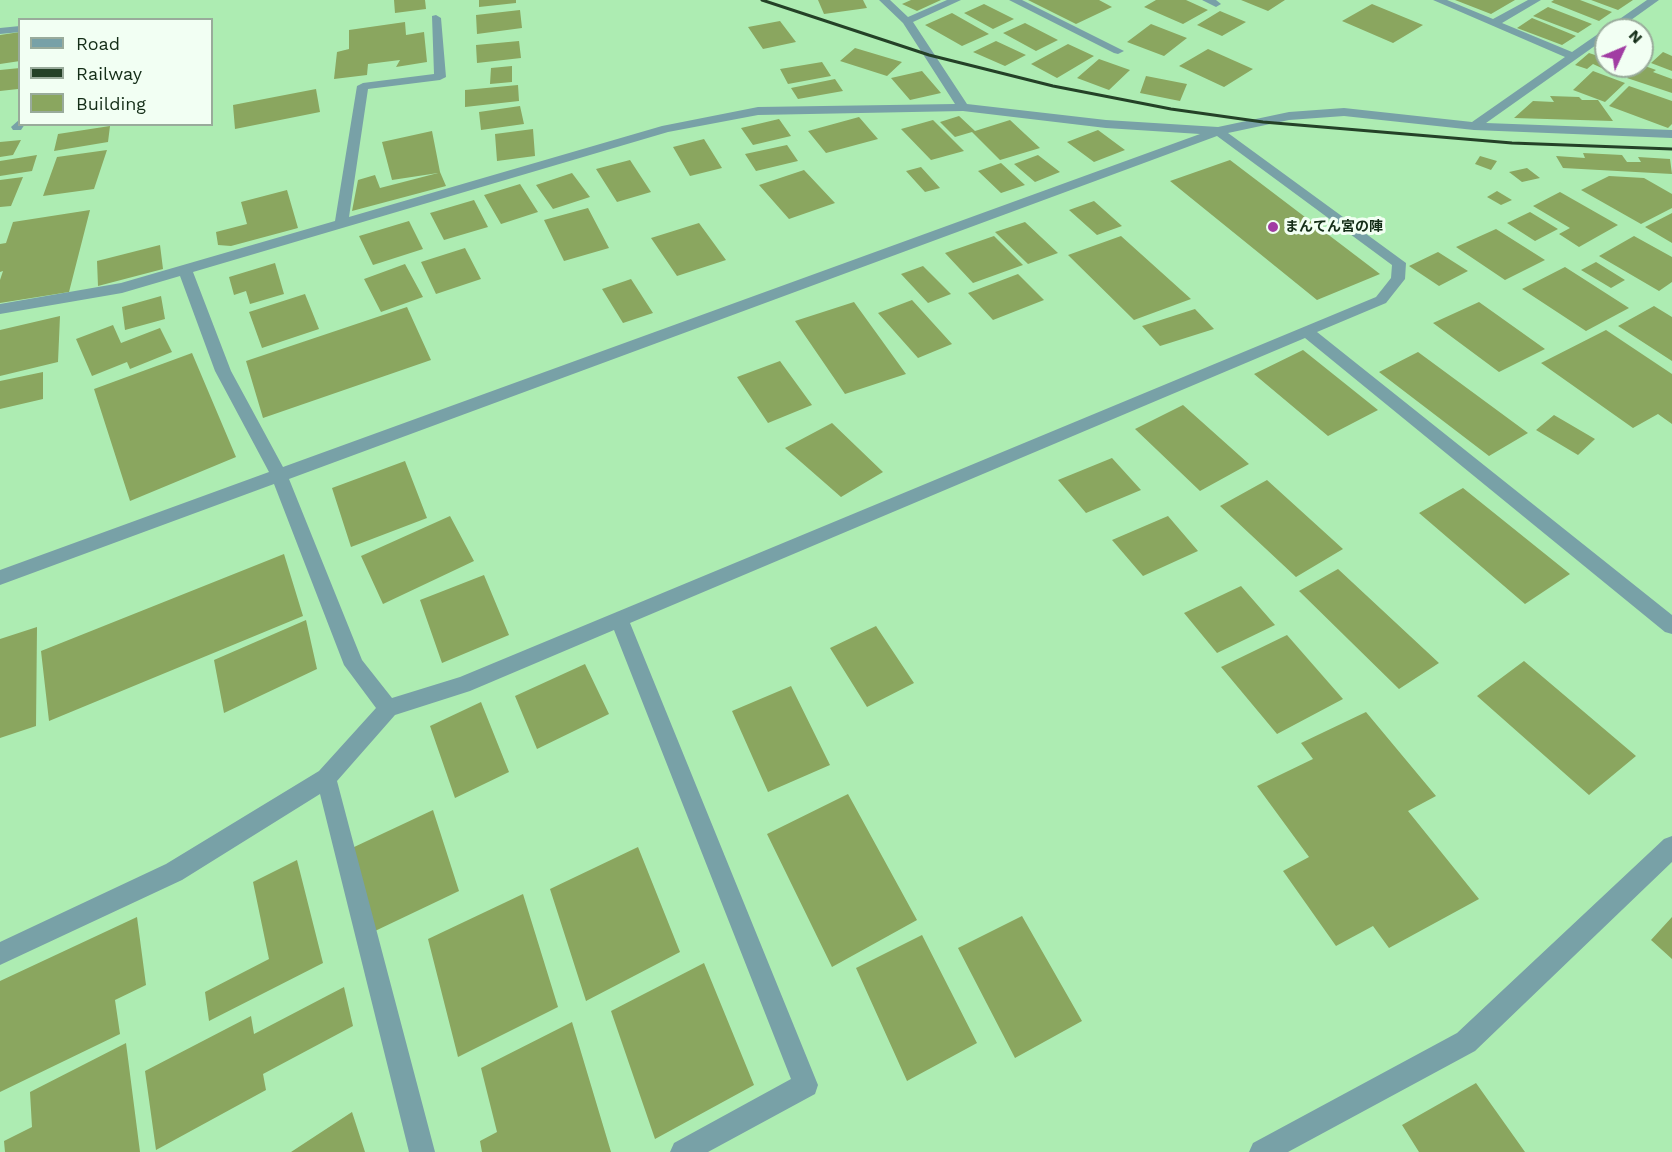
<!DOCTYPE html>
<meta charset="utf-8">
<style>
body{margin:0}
#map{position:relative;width:1672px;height:1152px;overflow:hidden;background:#adecb2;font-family:"Work Sans",sans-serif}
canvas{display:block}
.legend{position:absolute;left:18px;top:18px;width:195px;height:108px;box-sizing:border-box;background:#f2fff3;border:2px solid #99ab9b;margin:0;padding:8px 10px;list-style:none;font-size:18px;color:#142d17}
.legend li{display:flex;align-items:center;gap:12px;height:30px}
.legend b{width:30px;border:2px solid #99ab9b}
.north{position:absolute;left:1594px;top:18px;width:60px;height:60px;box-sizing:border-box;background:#f2fff3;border:2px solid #99ab9b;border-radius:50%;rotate:46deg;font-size:16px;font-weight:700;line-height:24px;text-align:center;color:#142d17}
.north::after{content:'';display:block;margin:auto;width:21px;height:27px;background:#a13da3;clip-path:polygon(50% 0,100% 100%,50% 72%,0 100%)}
</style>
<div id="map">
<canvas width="1672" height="1152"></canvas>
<ul class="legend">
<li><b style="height:8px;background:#78a1a7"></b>Road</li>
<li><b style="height:8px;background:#244127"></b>Railway</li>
<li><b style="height:16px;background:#8aa65f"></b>Building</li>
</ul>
<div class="north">N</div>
</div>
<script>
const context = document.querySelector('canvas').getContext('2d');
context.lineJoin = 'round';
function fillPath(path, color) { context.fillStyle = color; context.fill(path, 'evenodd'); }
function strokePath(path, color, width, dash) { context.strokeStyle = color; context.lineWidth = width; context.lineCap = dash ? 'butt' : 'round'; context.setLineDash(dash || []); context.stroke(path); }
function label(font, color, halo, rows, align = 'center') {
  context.font = font + ' "Work Sans","Noto Sans JP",sans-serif'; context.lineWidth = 6; context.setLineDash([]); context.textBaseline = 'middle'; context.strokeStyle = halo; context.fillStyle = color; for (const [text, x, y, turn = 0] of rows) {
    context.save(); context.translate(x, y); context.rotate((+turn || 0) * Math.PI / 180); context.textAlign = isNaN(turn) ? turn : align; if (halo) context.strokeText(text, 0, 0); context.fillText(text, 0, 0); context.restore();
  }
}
const building = new Path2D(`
 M394,0H425L426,9L395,13Z
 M479,0H516V3L479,7Z
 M818,0H863L867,8L824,14Z
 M911,0H941L917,11L902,4Z
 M1028,0H1099L1112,7L1076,24Z
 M1156,0H1186L1208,10L1183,24L1144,7Z
 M1241,0H1285L1268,11Z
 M1455,0H1515L1491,14Z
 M1554,0H1580L1612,12L1599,21L1551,2Z
 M1591,0H1633L1618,10Z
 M984,4L1014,19L993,29L964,13Z
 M1372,4L1423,25L1393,43L1342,21Z
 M1548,7L1592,24L1578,33L1533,16Z
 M520,10L522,28L477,34L476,15Z
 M1220,11L1246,22L1222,36L1197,25Z
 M952,13L989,34L962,46L925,25Z
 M1532,18L1576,36L1562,45L1517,28Z
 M780,21L796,42L763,49L748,27Z
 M405,22L406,35L424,32L427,62L396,67L400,60L368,64L367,75L334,79L337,52L349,49V30Z
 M1025,23L1058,40L1036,51L1003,33Z
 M1151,24L1187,38L1164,56L1127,42Z
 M20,32V61L0,64V35Z
 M519,41L521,58L477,63L476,45Z
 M996,41L1026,55L1005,66L973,52Z
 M1068,44L1094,56L1057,78L1031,64Z
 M855,48L902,62L887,76L840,61Z
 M1208,49L1253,69L1224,87L1179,66Z
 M1663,52L1672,56V71L1651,63Z
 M1589,53L1601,57L1606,56V66H1642V61L1648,63L1645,66L1656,70L1653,72L1672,79V93L1627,78L1631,75L1626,73L1621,77L1593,64L1587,69L1575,65Z
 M1099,59L1130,70L1109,90L1077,78Z
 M822,62L831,76L788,84L780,69Z
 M512,66V82L490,84L491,68Z
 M20,68L18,89L0,91V70Z
 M922,71L941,93L910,100L891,78Z
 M1593,71L1625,83L1605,102L1573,90Z
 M1146,76L1187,84L1180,101L1140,93Z
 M835,79L843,91L798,99L791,88Z
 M518,85L519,101L465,107V90Z
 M1629,86L1672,101V124L1668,128L1609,106Z
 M316,89L320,112L235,129L233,105Z
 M1550,96L1579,97L1582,100H1598L1613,121L1514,118L1533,101L1554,102Z
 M520,106L524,124L481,130L479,112Z
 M959,116L975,131L1010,120L1040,148L1000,160L972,132L955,137L940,122Z
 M859,117L878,139L826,153L808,131Z
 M779,119L791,136L753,145L741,128Z
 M933,120L964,151L931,160L901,129Z
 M110,126L108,142L54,151L58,134Z
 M533,129L535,156L497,161L495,134Z
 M1098,130L1125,150L1094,162L1067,142Z
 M432,131L440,172L446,186L352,211L358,180L375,175L380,188L438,173L392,180L382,142Z
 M704,139L722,168L690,176L673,147Z
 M21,140L13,155L0,157V142Z
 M787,145L798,161L756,171L745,154Z
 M107,150L94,189L43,196L57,157Z
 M1583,153L1622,155L1627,162H1641L1638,157L1670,159L1672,174L1563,168L1556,156L1585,158Z
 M37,155L32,171L0,176V161Z
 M1038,155L1060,172L1035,182L1014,164Z
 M1480,156L1497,161L1491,170L1475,164Z
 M630,160L651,192L617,202L596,169Z
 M1230,160L1380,274L1317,300L1170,181Z
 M1001,163L1025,185L1001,193L978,171Z
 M921,167L940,188L925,192L906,171Z
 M1527,168L1540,178L1522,182L1509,172Z
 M804,170L835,203L789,219L759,185Z
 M572,173L590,197L553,209L536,185Z
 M1609,176L1644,178L1672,194V208L1641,224L1581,190Z
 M23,177L11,206L0,207V180Z
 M520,184L538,212L501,224L484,195Z
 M287,190L298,228L231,246L218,245L216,232L247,224L241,202Z
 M1497,191L1512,200L1501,205L1487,197Z
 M1560,192L1618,225L1579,247L1559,234L1570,228L1533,206Z
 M474,200L488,227L444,240L430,213Z
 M1094,201L1122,226L1097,235L1069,210Z
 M588,208L609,248L564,261L544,220Z
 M90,210L69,292L0,303V280L3,271L0,272V244L6,243L13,222Z
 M1530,212L1558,229L1535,241L1507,223Z
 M1672,213V243L1645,227Z
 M409,221L423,249L373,265L359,236Z
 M1025,222L1058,253L1028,264L995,232Z
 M699,223L726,260L677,276L651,238Z
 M1496,229L1545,260L1505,280L1456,247Z
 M994,236L1023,265L973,283L945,253Z
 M1121,236L1191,299L1134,320L1068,255Z
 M1634,236L1672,257V282L1659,291L1599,256Z
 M160,245L163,269L98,286L97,261Z
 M465,248L481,279L436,294L421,262Z
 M1438,252L1468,271L1439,286L1409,266Z
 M1596,262L1625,280L1611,288L1581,270Z
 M275,263L284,294L250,304L246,291L234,295L229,277Z
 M405,264L423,297L381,312L364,279Z
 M923,266L951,294L928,303L901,274Z
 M1565,267L1629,308L1586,331L1522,289Z
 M1018,274L1044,300L993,320L968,293Z
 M631,279L653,313L623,323L602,289Z
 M305,294L319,329L262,348L249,312Z
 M161,296L165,319L125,330L122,307Z
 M912,300L952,344L918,358L878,313Z
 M854,302L906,374L845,394L795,321Z
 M1479,302L1545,349L1499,372L1433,323Z
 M1654,306L1672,317V361L1618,326Z
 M407,307L431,360L263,418L246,361Z
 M1195,309L1214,329L1160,346L1142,326Z
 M60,316L58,362L0,376V330Z
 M113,325L121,343L160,328L172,352L130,369L127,362L92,376L76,339Z
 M1606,330L1672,374V424L1658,414L1633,428L1541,363Z
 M1303,350L1378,410L1328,436L1254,374Z
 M1418,352L1528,433L1489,456L1379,372Z
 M192,353L236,457L130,501L94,389Z
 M780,361L812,405L768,423L737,377Z
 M43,372V399L0,409V381Z
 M1183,405L1249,464L1200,491L1135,429Z
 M1554,415L1595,439L1578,455L1536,430Z
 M832,423L883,472L841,497L785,448Z
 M1112,458L1141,490L1086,513L1058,480Z
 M405,461L427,518L351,547L332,488Z
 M1267,480L1343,549L1296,577L1220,506Z
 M1463,488L1570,574L1525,604L1419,513Z
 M450,516L474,561L383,604L361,556Z
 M1168,516L1198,551L1143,576L1112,540Z
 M284,554L303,616L49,721L41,651Z
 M1338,569L1439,663L1399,689L1299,591Z
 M484,575L509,635L442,663L420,600Z
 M1241,586L1275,625L1217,653L1184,613Z
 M306,620L317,669L224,713L214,660Z
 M876,626L914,683L867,707L830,648Z
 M37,627L36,726L0,738V639Z
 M1287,635L1343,699L1277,734L1221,667Z
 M1524,661L1636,756L1589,795L1477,696Z
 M585,664L609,714L537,749L515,696Z
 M791,686L830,765L768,792L732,711Z
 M481,702L509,772L455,798L430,726Z
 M1366,712L1436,796L1408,811L1479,899L1389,948L1373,926L1336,946L1283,871L1309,857L1257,786L1313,759L1301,743Z
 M848,794L917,920L832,967L767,834Z
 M433,810L459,891L375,931L352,848Z
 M638,847L680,952L586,1001L550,889Z
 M297,860L323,963L209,1021L205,992L269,959L253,882Z
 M523,894L558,1007L458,1057L428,939Z
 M1022,916L1082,1021L1015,1058L958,948Z
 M137,917L146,985L115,1000L120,1034L0,1092V981Z
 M1672,917V959L1651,940Z
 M922,935L977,1043L907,1081L856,968Z
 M704,963L754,1085L655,1139L611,1011Z
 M344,987L353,1026L263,1074L266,1090L156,1150L145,1071L251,1016L254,1034Z
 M572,1022L611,1152H482L480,1141L497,1132L481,1068Z
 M126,1043L140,1152H5L4,1141L32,1127L30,1092Z
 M1476,1083L1525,1152H1419L1402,1125Z
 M352,1112L365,1152H291Z`);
const minor = new Path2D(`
 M879,0H890L908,17L947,0H961L913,22L967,104L1106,120L1218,127L1289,112L1344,108L1472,122L1565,57L1433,0H1447L1493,19L1528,0H1541L1502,23L1572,52L1647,0H1659L1617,30H1606V38L1486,123L1672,130V138L1474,130L1344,116L1289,120L1228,133L1406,263L1405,279L1386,303L1317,332L1672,615V634L1665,632L1305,338L630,623L818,1085L815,1094L708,1152H670L674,1143L791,1079L614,630L470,691L395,715L337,781L435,1152H409L320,794L182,880L0,965V942L166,864L319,771L376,708L344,665L274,484L0,585V570L269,472L215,371L180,276L122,293L0,314V304L121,283L335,221L357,86L363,83L434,74L432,16L436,15L441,18L446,77L440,80L368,89L349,217L662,126L758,107L955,104L903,23ZM963,111L1106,128L1200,134L283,467L231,371L193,272L668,132L758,115ZM1217,136L1392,265L1391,278L1376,297L460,677L392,698L362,660L289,479Z
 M1009,0H1022L1124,51L1118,54L1114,53Z
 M1202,0H1216L1221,4L1216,7Z
 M20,26V32L0,34V28Z
 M20,119V124H25L21,130H13L11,127Z
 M1672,836V862L1475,1051L1288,1152H1249L1253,1143L1457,1033L1664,839Z`);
const rail = new Path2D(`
 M762,0L929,55L1053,86L1171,109L1263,122L1512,143L1672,149`);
const markers = [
 [1273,227,6,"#a13da3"]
];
const farPoinames = [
 ["まんてん宮の陣",1285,227]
];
fillPath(building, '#8aa65f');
fillPath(minor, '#78a1a7');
strokePath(rail, '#244127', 3);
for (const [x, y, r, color] of markers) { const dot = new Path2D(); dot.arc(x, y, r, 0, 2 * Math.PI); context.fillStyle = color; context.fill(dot); strokePath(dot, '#f2fff3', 2); }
label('bold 14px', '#142d17', '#f2fff3', farPoinames, 'left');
</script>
